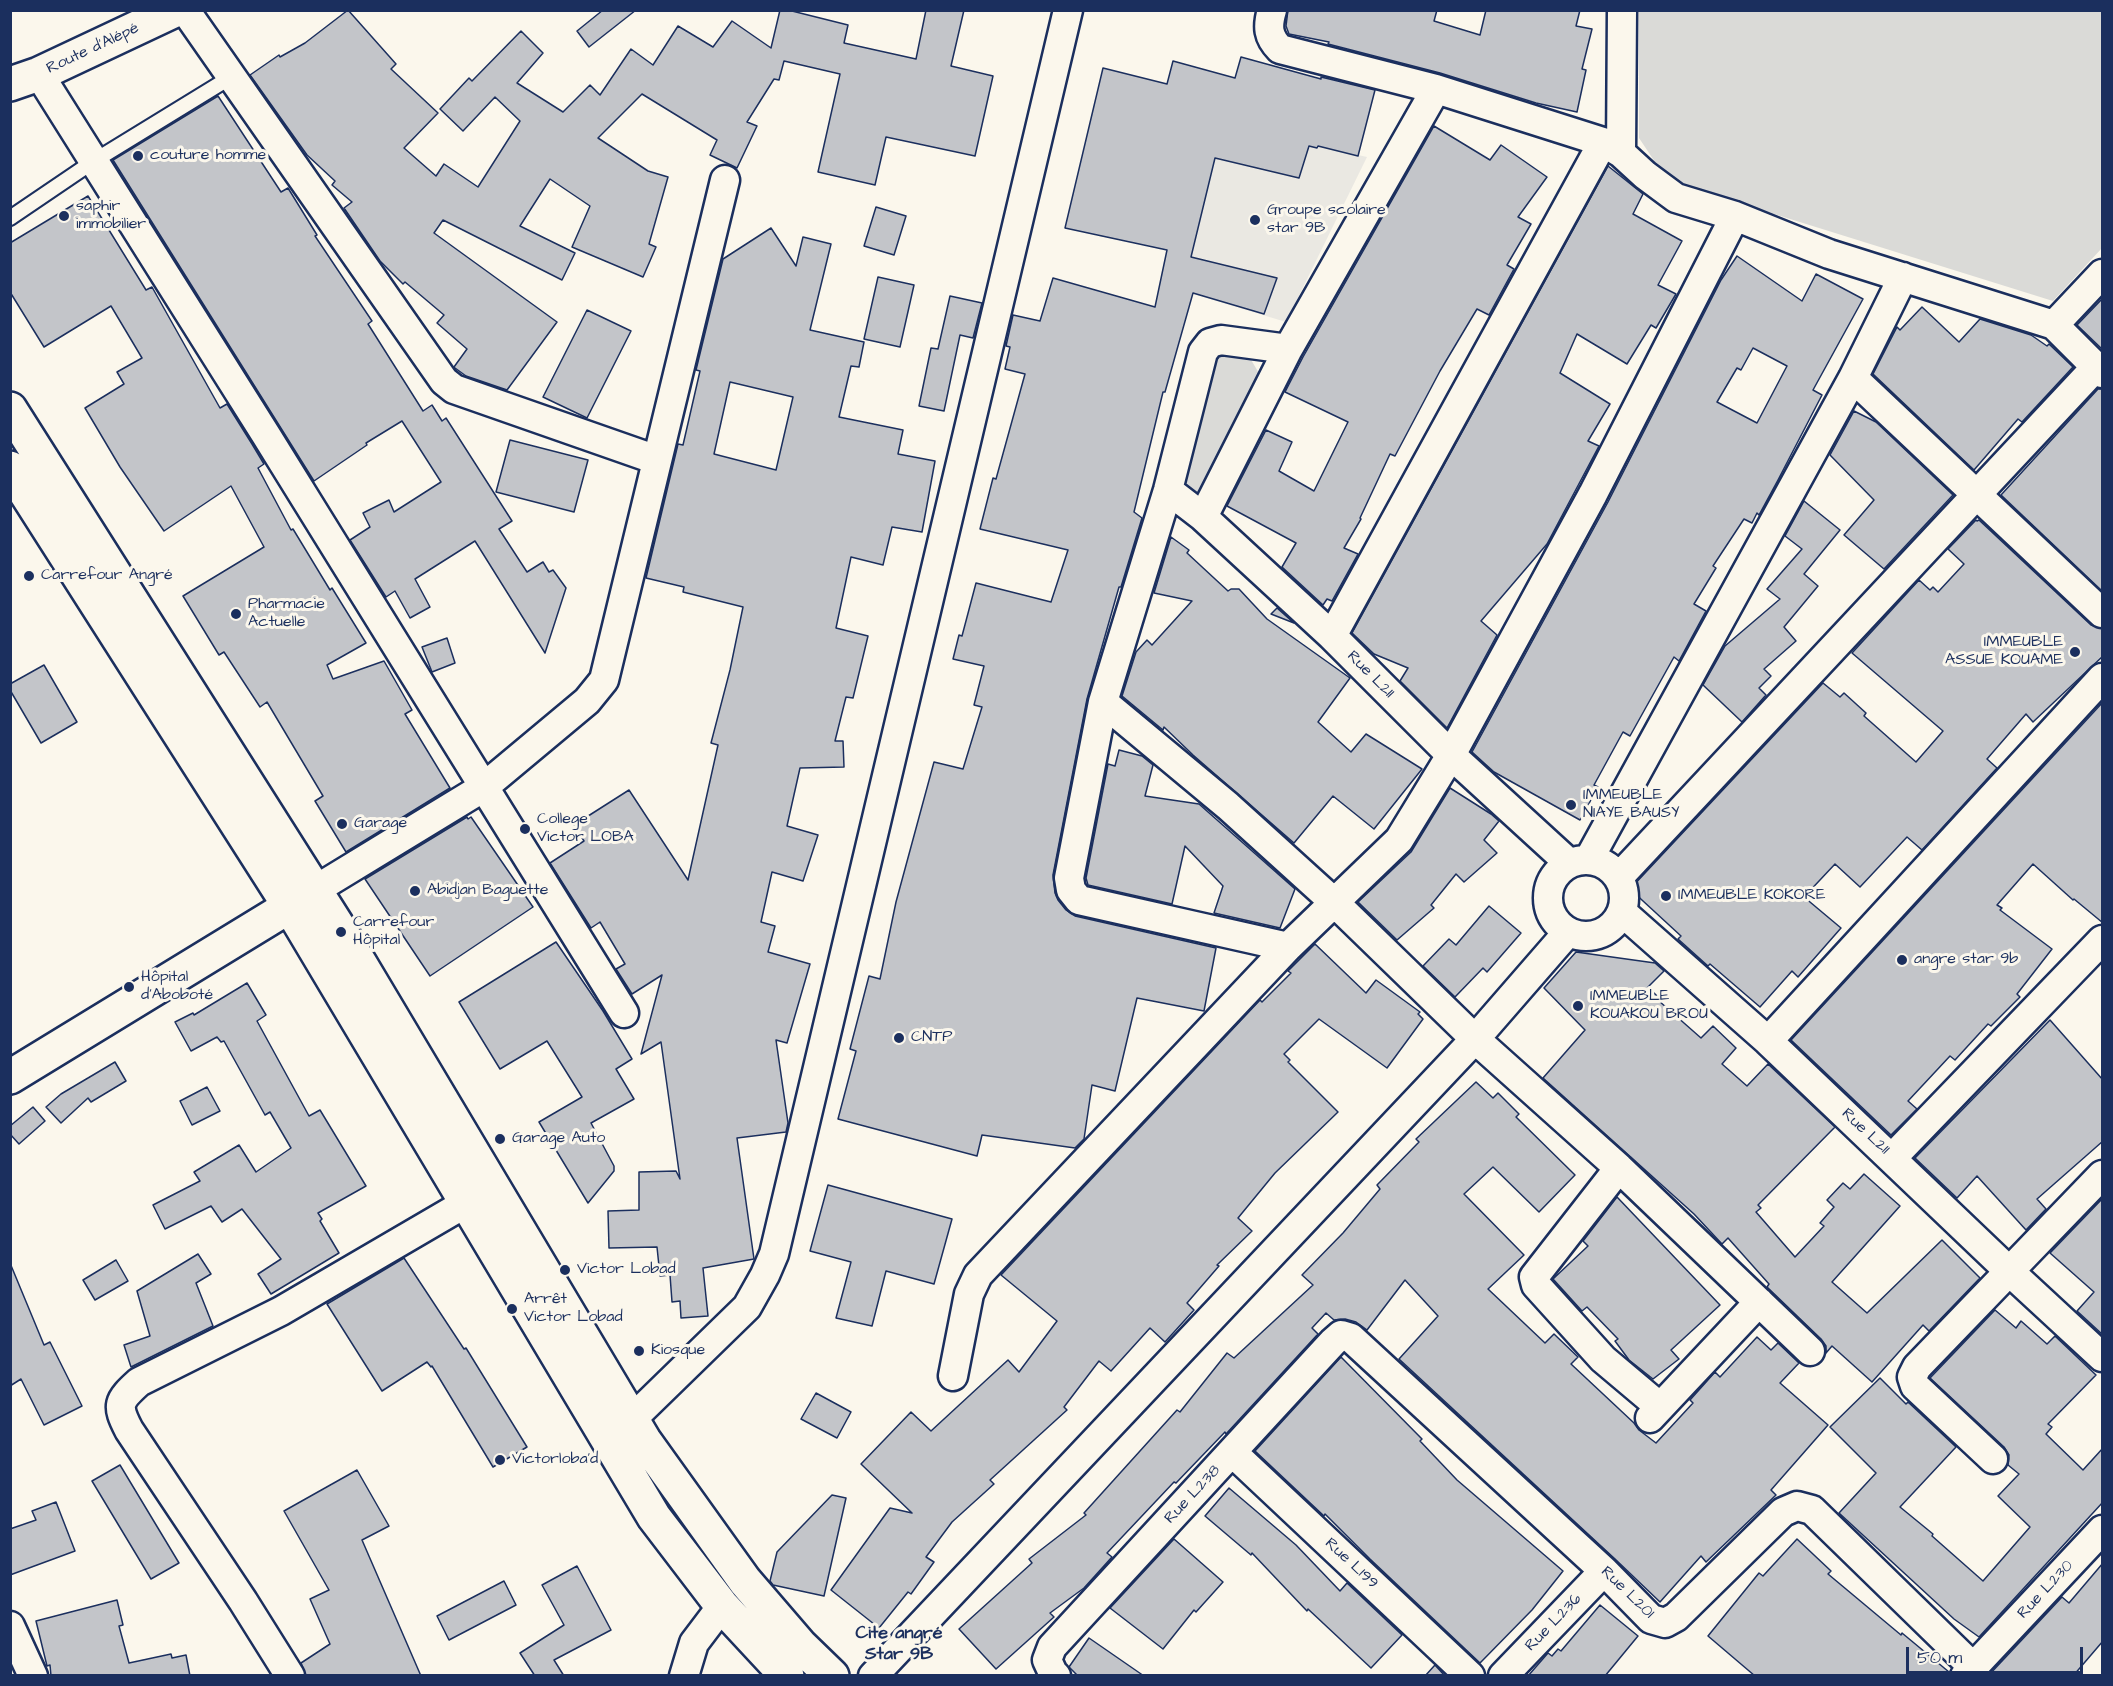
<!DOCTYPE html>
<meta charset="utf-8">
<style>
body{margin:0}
#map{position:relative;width:2113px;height:1686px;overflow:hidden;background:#fbf7ec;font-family:"Architects Daughter",sans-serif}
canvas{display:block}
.frame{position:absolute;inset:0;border:12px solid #1b2f5e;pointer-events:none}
.scale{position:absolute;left:1906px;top:1647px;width:177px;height:27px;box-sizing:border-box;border:3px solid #1b2f5e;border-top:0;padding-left:8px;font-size:18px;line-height:21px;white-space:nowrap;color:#1b2f5e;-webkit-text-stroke:4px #fbf7ec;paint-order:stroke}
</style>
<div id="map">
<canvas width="2113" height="1686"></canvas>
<div class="frame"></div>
<div class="scale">50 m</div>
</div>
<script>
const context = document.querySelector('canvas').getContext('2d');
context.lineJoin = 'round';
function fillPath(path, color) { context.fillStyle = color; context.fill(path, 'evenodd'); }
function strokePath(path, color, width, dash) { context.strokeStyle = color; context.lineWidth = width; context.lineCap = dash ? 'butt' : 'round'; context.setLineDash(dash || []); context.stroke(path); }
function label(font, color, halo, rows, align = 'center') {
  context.font = font + ' "Architects Daughter",sans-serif'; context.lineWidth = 6; context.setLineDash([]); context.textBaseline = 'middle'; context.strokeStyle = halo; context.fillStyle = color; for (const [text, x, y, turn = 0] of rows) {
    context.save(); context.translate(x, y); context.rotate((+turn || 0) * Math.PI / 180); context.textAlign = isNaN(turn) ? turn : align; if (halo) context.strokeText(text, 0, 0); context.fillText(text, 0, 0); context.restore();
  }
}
const built = new Path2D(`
 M1195,118L1367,157L1286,322L1160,284Z`);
const green = new Path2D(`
 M1639,11H2102V248L2053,301L1678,184L1655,162L1639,138Z
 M1208,353L1250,358L1260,375L1202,504L1177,484Z`);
const building = new Path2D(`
 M348,10L396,64L391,69L438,113L404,148L436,176L444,164L478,187L520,121L495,97L463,131L440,109L469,78L472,81L521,31L543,53L517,83L563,112L590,85L600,95L631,49L653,65L678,26L713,47L732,21L771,48L780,10H788L848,25L844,43L916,59L926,10H964L951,66L993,76L975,156L886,137L875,185L818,172L840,74L784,61L779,80L774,79L747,122L757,126L737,168L710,155L717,140L642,94L598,138L648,171L668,177L649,244L656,247L643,277L572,247L590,206L550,179L520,226L575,253L562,280L443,220L434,233L557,322L507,390L466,376L455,368L454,367L467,349L437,323L444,315L405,282L403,284L380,261L344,208L352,202L332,185L335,181L307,155L250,75L279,55L280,57L305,43Z
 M603,10H636L589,47L577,31Z
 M1288,10H1437L1434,21L1480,35L1486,10H1580L1576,26L1592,29L1582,69L1586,70L1577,112L1536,103L1440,73L1328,44L1329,42L1289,34L1286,26Z
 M1241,57L1321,79V77L1375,90L1358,156L1318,146L1317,148L1309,146L1299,178L1215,158L1191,257L1277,278L1264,314L1193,293L1165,392H1163L1134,512L1142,518L1121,587H1119L1087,699L1053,875L1055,893L1058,900L1066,910L1075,916L1216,948L1204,1011L1137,998L1115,1091L1092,1085L1084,1139L1075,1148L982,1135L977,1156L838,1119L856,1051L850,1049L869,976L880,979L896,902L934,762L963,769L982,707L974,705L984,666L953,659L959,635L962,636L976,583L1051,602L1068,550L980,529L993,478L996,479L1025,374L1005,369L1010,347L1006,346L1013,315L1040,321L1053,278L1155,307L1167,250L1065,228L1103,68L1167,84L1173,61L1235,78Z
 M218,96L281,192L288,188L317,235L315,236L372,321L368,324L423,411L432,405L442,421L446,418L512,521L499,529L527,572L543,562L549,572L553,570L566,588L545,653L475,541L415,579L430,607L410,618L395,591L386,597L350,540L370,527L363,513L389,500L394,512L441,482L402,421L366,443L367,445L314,481L113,160Z
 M1434,126L1490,160L1501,145L1547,177L1518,217L1531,224L1507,265L1514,269L1489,315L1477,309L1440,371L1395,456L1390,454L1360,518L1361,519L1344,548L1358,554L1332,601L1327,599L1323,605L1282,567L1296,543L1227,506L1266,430L1292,442L1279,471L1314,491L1348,422L1285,392L1303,357Z
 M1608,166L1643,194L1633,214L1682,241L1658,285L1676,294L1656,328L1651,325L1627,364L1577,334L1560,373L1610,404L1588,441L1599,446L1547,544L1481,621L1497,635L1447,728L1400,681L1408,668L1374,654L1352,633Z
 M88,196L146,290L152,287L220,408L227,404L252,444L264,464L258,468L291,530L293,529L330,590L332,588L366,643L327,665L333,679L384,661L412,710L405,714L450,788L346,852L315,801L323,796L267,702L260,707L224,652L219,655L183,596L264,547L231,486L164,531L120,467L85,408L124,384L117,372L142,358L111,306L44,347L10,292V243Z
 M876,207L906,216L894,255L864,246Z
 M771,228L796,266L803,237L831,244L810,330L864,342L859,367L851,366L839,417L903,430L898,454L935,461L922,532L892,527L883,565L851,557L836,628L868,636L853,698L846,697L835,741H843L844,767L800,768L787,826L818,835L803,881L772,872L761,922L775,926L768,952L810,964L787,1043L776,1040L788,1123L786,1132L737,1138L754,1259L703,1268L708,1316L681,1318L680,1301L672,1302L670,1275L660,1276L657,1247L609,1248L608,1211L639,1210V1172L676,1171L680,1179L661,1042L641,1054L662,975L632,994L616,969L625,964L600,922L591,928L550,863L584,841L574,825L629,790L688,880L718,745L711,743L730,670L743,607L683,592L684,587L646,578L678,444L683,445L700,371L696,370L723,259ZM730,382L793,397L776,470L714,454Z
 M1737,256L1802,301L1816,274L1863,299L1813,390L1822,395L1778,480L1759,515L1757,513L1752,523L1744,519L1713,566L1716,568L1694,604L1706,611L1679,661L1674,657L1630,736L1623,732L1594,785L1598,787L1580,820L1494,772L1472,752L1608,502L1721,280ZM1753,348L1787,366L1757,423L1717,402L1737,368L1741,370Z
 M878,277L914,285L900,347L864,339Z
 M950,296L982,303L973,338L960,335L944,411L919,406L931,348L938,349Z
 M2103,298V350L2077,325Z
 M1922,307L1959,342L1980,319L2031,335L2047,346L2049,344L2073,367L2022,422L2018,419L1974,470L1873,374L1897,327L1900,330Z
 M587,310L631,331L587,418L543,397Z
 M2098,389H2103L2102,591L2001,495Z
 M1854,411L1876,422L1953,495L1884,569L1844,535L1874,500L1830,455Z
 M510,440L588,460L574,512L496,492Z
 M1804,501L1840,530L1804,574L1818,586L1784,627L1796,641L1764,669L1771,676L1759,688L1766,695L1742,722L1703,685L1725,646L1780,599L1767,589L1802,549L1785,536Z
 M1976,520L1977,521L1979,520L2091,625L2103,629V656L2033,722L2026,714L1987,759L1997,768L1922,850L1907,837L1860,887L1835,864L1804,897L1841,928L1798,977L1792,971L1760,1007L1710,964L1708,966L1678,939L1681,936L1630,889L1823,683L1840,697L1844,693L1866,713L1864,716L1916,762L1943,731L1852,653L1919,580L1930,590L1933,587L1938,592L1964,564L1948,549Z
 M1171,537L1189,550L1187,553L1228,591L1231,589H1239L1267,619L1350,678L1318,722L1351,752L1366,734L1422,769L1374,829L1333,796L1294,843L1193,755L1164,727L1163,730L1122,696L1136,652L1147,640L1152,645L1192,601L1154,593Z
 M1277,608L1294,623L1271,614Z
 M447,638L455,663L432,672L422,647Z
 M44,665L77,722L41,743L10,690V684Z
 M2103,702V923L2074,899L2073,900L2033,864L1997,905L2002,908L2000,910L2052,949L2017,994L2020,997L1991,1026L1988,1024L1955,1060L1950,1056L1908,1101L1917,1109L1891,1135L1791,1040Z
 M1119,750L1142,756L1153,765L1145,796L1199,804L1295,889L1280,928L1214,913L1223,886L1185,846L1172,904L1088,885L1086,878L1108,764L1115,766Z
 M1450,788L1491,814L1499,821L1484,840L1497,853L1464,882L1456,874L1431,905L1434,908L1397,940L1358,902L1411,852Z
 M467,817L468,819L471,817L533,907L430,976L365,879Z
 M1489,906L1521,933L1487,972L1483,968L1455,997L1423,966L1449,939L1456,945Z
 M556,942L603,1011L632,1059L616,1069L634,1099L591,1123L614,1166V1171L588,1203L539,1122L582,1097L547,1041L500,1069L459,1002Z
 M1315,944L1366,993L1376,980L1420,1012L1418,1014L1423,1019L1387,1068L1319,1019L1284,1054L1290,1060L1288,1062L1338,1112L1275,1173L1238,1218L1252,1231L1217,1265L1219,1266L1187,1303L1194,1310L1165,1342L1150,1328L1111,1371L1099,1361L1064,1407L1067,1410L990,1480L994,1484L952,1522L926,1557L934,1562L911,1594L908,1592L879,1628L831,1590L890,1508L912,1513L861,1464L911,1412L931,1431L1008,1360L1019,1372L1057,1321L1001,1275L1260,1000L1262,1002L1291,973L1288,971Z
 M1576,952L1655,963L1664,971L1648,987L1660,999L1659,1001L1701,1038L1713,1026L1736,1048L1722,1064L1747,1086L1768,1064L1835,1127L1758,1205L1761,1208L1756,1212L1795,1257L1824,1226L1820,1223L1834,1207L1827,1200L1843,1183L1850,1189L1864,1174L1900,1206L1832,1282L1867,1313L1942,1240L1980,1278L1929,1331L1923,1325L1872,1382L1832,1346L1826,1353V1346L1821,1339L1767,1287L1769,1284L1728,1238L1722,1244L1694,1214L1543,1078L1585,1030L1544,988Z
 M247,983L266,1015L257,1021L309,1116L320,1110L366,1186L318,1213L322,1219L320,1221L339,1253L271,1294L258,1274L281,1259L242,1209L222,1222L211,1206L165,1229L153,1205L200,1181L194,1172L239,1145L256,1172L291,1148L270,1112L265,1115L224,1041L221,1042L217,1037L191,1051L175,1022L193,1013L194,1015Z
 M2050,1020L2103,1080V1141L2037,1199L2046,1209L2026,1230L1977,1176L1957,1198L1915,1158Z
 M115,1062L126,1081L91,1102L88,1098L61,1123L46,1107L61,1094Z
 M1476,1082L1493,1098L1498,1093L1519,1114L1516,1117L1575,1175L1539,1212L1493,1167L1464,1194L1524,1255L1488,1289L1545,1343L1554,1334L1578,1357L1571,1364L1634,1423L1639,1430L1656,1443L1693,1403L1690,1400L1715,1372L1720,1377L1757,1337L1771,1350L1778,1343L1799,1363L1780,1383L1828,1425L1771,1490L1776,1495L1706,1562L1701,1556L1660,1602L1615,1559L1399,1359L1438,1316L1405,1280L1367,1330L1356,1322L1345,1319L1334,1320L1326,1313L1312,1328L1318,1334L1226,1434L1225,1432L1176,1483L1174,1482L1107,1553L1112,1557L1084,1588L1050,1613L1054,1617L996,1669L959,1629L1032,1563L1029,1559L1086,1515L1084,1513L1177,1410L1180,1412L1227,1353L1234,1358L1313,1285L1302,1275L1343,1233L1380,1189L1377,1185L1419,1142L1416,1139Z
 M207,1087L220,1111L192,1125L180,1101Z
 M33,1107L45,1121L19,1144L10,1134V1126Z
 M828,1185L952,1219L934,1284L886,1271L872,1326L836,1318L851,1262L810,1251Z
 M1617,1197L1720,1305L1671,1350L1679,1359L1653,1379L1629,1360L1615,1341L1618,1339L1587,1307L1582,1311L1553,1279L1588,1246L1583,1241Z
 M2103,1198V1335L2077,1311L2094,1292L2050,1253Z
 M198,1254L211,1274L196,1283L213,1326L131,1367L124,1345L150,1336L137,1291Z
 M404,1258L464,1349L466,1348L527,1447L493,1467L432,1366L431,1367L427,1362L382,1391L327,1304Z
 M116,1260L128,1281L95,1300L83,1280Z
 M10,1263L44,1345L50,1342L82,1406L44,1425L21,1379L10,1386Z
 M1995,1310L2016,1328L2021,1321L2047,1344L2055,1336L2096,1375L2048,1424L2052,1427L2046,1434L2083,1470L2103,1448V1502L1979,1637L1954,1619L1839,1513L1876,1473L1830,1427L1880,1378L1906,1404L1908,1402L1956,1447L1900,1507L1933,1534L1932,1536L1983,1581L2030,1527L1998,1496L2019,1474L2008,1465L2009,1455L2004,1447L1930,1378Z
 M1341,1357L1422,1439L1420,1441L1457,1480L1563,1571L1532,1610L1480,1663L1370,1559L1325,1514L1324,1516L1255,1451Z
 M816,1393L851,1412L837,1438L801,1419Z
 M120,1465L179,1563L151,1579L92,1481Z
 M357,1470L389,1526L362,1540L421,1676H306L301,1663L330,1644L310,1599L329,1590L284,1511Z
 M1229,1488L1296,1545L1340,1591L1347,1583L1402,1635L1371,1668L1308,1609L1307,1611L1252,1553L1251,1555L1205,1516Z
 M832,1495L846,1498L824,1596L773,1585L770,1581L777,1552Z
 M56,1502L75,1551L10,1575V1529L36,1520L32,1511Z
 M1174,1539L1223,1582L1196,1612L1194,1610L1163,1649L1110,1608Z
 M1797,1539L1831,1571L1828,1574L1901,1635L1902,1633L1949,1672V1676H1755L1708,1636L1759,1573L1763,1576Z
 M2103,1563V1641L2073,1676H1988L2062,1597L2069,1603Z
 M577,1566L611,1630L554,1660L564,1676H535L520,1653L564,1625L542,1585Z
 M504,1581L516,1605L449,1640L437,1616Z
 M117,1600L123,1625L119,1626L129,1663L171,1654L172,1658L186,1655L190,1676H51L50,1665L47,1666L36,1621Z
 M1600,1605L1638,1636L1605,1676H1528L1548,1653L1552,1656L1558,1649L1561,1651Z
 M1089,1638L1144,1676H1078L1069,1667Z
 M1435,1665L1445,1676H1425Z`);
const lane = new Path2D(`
 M10,218L94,161L231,77`);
const street = new Path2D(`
 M185,10L444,381L454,389L657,460
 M1272,10C1267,27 1268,37 1280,49L1436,89L1603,142L1621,153L1645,175L1676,198L1735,216L1829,254L2054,325L2102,373
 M39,74L266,435L624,1013
 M1621,153L1622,10
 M2054,325L2102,274
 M1853,378L2102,613
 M1168,490L1203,517L1332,636L1451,755L1569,863
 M1203,517L1288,349L1436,89
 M1332,636L1603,142
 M1103,702L1228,806L1335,903L1475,1039L1619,1168L1810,1351
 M1589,859L1853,378L1903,277
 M1548 898a38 38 0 1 1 76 0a38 38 0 1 1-76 0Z
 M1619,877L2096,367
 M315,890L484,787L587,701L604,680L725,180
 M1622,912L1768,1041L2009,1271L2102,1357
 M1288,947L1079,900L1071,890L1069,878L1103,702L1168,490L1203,352L1210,343L1221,340L1288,349
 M1768,1041L2102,678
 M1892,1158L2102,940
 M1619,1168L1534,1277L1536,1285L1603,1359L1660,1407
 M953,1376L969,1294L978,1275L1288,947L1399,840L1451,755L1593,494L1735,216
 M1650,1418L1759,1302
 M631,1420L747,1307L765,1275L774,1254L1068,10
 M1233,1453L1470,1676
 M1993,1459L1915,1386L1912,1377L1917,1367L2102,1175
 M10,1626L33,1676
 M290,1676L243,1601L129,1430C116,1405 118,1401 139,1382L281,1311L466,1203
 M684,1676L694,1643L722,1606
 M873,1676L1475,1039L1568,932
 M1056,1676L1053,1673L1047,1660L1052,1647L1333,1342L1341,1335L1351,1338L1604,1571L1651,1619L1665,1623L1676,1617L1783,1512L1797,1506L1812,1510L1973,1667
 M1503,1676L1604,1571
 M1965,1676L2102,1530`);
const secondary = new Path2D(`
 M10,84L39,74L175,10
 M10,409L337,925L644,1440L745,1581L800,1645L832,1676
 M10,468L290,907L654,1517L722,1606L787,1676
 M10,1077L308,895`);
const markers = [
 [138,156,6,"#1b2f5e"],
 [64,216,6,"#1b2f5e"],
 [1255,220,6,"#1b2f5e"],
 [29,576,6,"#1b2f5e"],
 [236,614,6,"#1b2f5e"],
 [2075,652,6,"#1b2f5e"],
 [1571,805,6,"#1b2f5e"],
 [342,824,6,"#1b2f5e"],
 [525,829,6,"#1b2f5e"],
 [415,891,6,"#1b2f5e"],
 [1666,896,6,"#1b2f5e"],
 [341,932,6,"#1b2f5e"],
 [1902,960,6,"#1b2f5e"],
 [129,987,6,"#1b2f5e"],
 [1578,1006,6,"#1b2f5e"],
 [899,1038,6,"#1b2f5e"],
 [500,1139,6,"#1b2f5e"],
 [565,1270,6,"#1b2f5e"],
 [512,1309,6,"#1b2f5e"],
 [639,1351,6,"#1b2f5e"],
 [500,1460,6,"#1b2f5e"]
];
const streetNames = [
 ["Route d'Alépé",93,49,-25],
 ["Rue L211",1370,675,45],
 ["Rue L211",1865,1132,43],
 ["Rue L238",1193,1495,-47],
 ["Rue L199",1351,1564,43],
 ["Rue L230",2046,1590,-47],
 ["Rue L201",1627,1593,44],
 ["Rue L236",1554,1623,-46]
];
const poiNames = [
 ["couture homme",150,156],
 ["saphir",76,207],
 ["immobilier",76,225],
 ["Groupe scolaire",1267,211],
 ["star 9B",1267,229],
 ["Carrefour Angré",41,576],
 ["Pharmacie",248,605],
 ["Actuelle",248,623],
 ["IMMEUBLE",2063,643,"right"],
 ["ASSUE KOUAME",2063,661,"right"],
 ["IMMEUBLE",1583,796],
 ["NIAYE BAUSY",1583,814],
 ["College",537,820],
 ["Victor LOBA",537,838],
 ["Garage",354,824],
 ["Abidjan Baguette",427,891],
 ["IMMEUBLE KOKORE",1678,896],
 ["Carrefour",353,923],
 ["Hôpital",353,941],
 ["angre star 9b",1914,960],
 ["Hôpital",141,978],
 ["d'Aboboté",141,996],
 ["IMMEUBLE",1590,997],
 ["KOUAKOU BROU",1590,1015],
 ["CNTP",911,1038],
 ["Garage Auto",512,1139],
 ["Victor Lobad",577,1270],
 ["Arrêt",524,1300],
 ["Victor Lobad",524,1318],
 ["Kiosque",651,1351],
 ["Victorloba'd",512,1460]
];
const neighbourhoodNames = [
 ["Cite angré",899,1634],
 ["Star 9B",899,1655]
];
fillPath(built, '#eae8e2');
fillPath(green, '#dadad7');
fillPath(building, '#c3c5c9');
strokePath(building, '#1b2f5e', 1.5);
strokePath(lane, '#1b2f5e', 18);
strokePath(street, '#1b2f5e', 33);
strokePath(secondary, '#1b2f5e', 38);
strokePath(lane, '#fbf7ec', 14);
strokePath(street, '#fbf7ec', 28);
strokePath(secondary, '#fbf7ec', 33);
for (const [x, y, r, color] of markers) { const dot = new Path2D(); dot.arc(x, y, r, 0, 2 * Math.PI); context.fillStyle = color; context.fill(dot); strokePath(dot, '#fbf7ec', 2); }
label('16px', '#1b2f5e', '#fbf7ec', streetNames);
label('16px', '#1b2f5e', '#fbf7ec', poiNames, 'left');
label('bold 18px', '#1b2f5e', '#fbf7ec', neighbourhoodNames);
</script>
